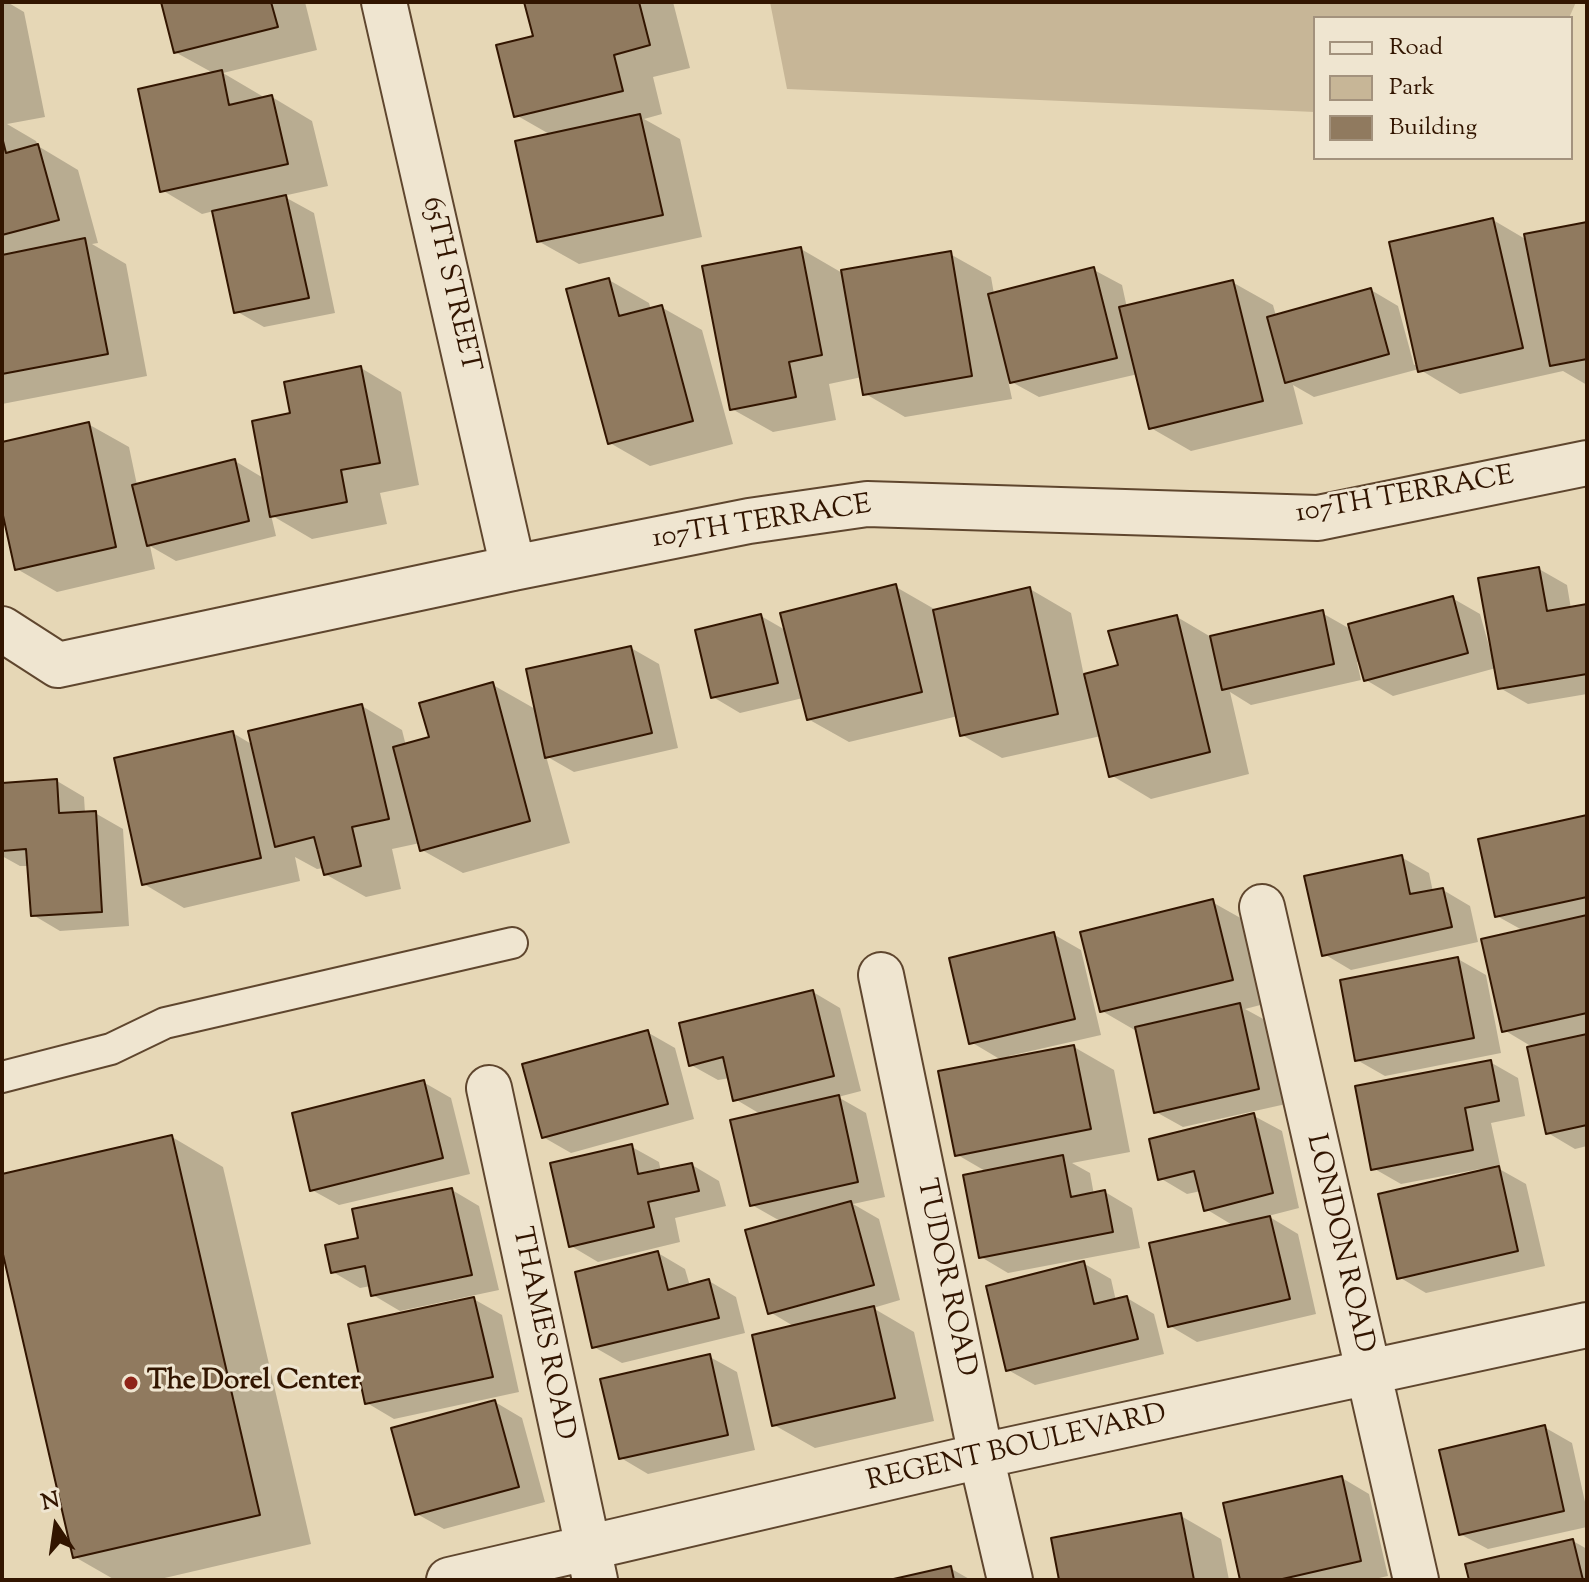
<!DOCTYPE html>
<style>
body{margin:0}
#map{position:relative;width:1589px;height:1582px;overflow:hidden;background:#e6d7b6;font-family:"Sorts Mill Goudy",serif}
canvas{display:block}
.frame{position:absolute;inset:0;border:4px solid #321500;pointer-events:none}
.legend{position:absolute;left:1313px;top:16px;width:260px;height:144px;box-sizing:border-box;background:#efe5d0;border:2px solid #a3927d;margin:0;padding:10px 14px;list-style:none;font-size:24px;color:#321500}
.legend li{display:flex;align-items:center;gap:16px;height:40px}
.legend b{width:40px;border:2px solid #a3927d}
.north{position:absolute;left:16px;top:1486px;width:80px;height:80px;-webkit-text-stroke:6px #efe5d0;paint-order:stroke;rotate:347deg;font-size:22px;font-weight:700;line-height:32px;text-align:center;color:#321500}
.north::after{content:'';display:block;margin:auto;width:28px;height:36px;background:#321500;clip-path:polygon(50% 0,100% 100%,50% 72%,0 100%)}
</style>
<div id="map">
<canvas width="1589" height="1582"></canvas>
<div class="frame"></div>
<ul class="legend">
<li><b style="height:10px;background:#efe5d0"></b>Road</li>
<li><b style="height:22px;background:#c7b697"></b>Park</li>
<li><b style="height:22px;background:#907a5f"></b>Building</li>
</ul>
<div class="north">N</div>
</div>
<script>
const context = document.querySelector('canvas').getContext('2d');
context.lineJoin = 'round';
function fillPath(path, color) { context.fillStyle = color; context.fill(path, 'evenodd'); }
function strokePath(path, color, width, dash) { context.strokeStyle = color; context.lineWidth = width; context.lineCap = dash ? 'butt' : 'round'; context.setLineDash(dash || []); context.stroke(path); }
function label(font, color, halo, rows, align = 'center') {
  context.font = font + ' "Sorts Mill Goudy",serif'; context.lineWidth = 6; context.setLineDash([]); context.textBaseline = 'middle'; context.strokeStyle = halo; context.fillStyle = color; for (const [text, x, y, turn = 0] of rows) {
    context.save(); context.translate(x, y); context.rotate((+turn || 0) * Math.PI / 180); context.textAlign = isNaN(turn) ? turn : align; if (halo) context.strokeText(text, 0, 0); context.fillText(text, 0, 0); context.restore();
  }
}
const green = new Path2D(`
 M770,2H1576L1569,18H1315V112L787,89Z`);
const shadow = new Path2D(`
 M2,2H7L24,12L45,117L7,124L36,141L38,146L78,170L98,243L92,244L126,264L147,376L2,404Z
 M163,2H305L317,50L223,73L262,96L263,100L272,97L312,121L328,186L283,196L314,213L335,313L264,327L236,311L214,211L202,214L162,190L215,74L175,52Z
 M526,2H673L690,68L653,77L662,114L644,119L680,139L702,237L579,264L538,241L551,135L516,115L535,38Z
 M1493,220L1527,240L1587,224V385L1563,371L1460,394L1419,369L1314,397L1293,385L1303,424L1191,451L1151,428L1138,374L1039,397L1008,380L1012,399L905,417L864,393L862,377L829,384L836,420L773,432L732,409L801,249L844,274L950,254L991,277L994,294L1094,270L1122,285L1127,308L1232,282L1273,305L1276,316L1371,290L1398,306L1414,365L1418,364Z
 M609,280L649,303L651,310L661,307L702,330L733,444L650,466L610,443Z
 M361,368L401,392L419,485L380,493L387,524L312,539L271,515L276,536L176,561L150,546L155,569L57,592L17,569L2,502V444L88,424L129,447L137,485L235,461L265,479L292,415Z
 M1539,569L1567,585L1571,609L1587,606V694L1528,704L1500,688L1496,668L1393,696L1366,680L1361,661L1357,662L1361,680L1251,705L1230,692L1249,774L1151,799L1111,775L1101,736L1002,758L962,735L958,716L849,742L808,719L803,698L740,713L713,697L761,616L787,631L896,587L936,610L1030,589L1071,613L1084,676L1120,667L1177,617L1211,637L1322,613L1352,630L1452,598L1480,614L1491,653H1494Z
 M631,648L659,664L678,748L574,772L546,756L570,843L463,873L422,850L420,843L392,849L401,889L366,897L325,874L324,868L317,869L295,857L300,881L184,908L144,884L233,733L253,745L362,706L402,730L406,746L431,739L493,685L537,710Z
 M57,781L84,797L85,813H95L123,829L129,926L60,931L33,915L29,866H20L2,856V785Z
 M1587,817V1146L1575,1149L1548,1133L1534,1048L1504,1030L1524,931L1497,916Z
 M1401,857L1429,873L1433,892L1443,890L1470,906L1478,942L1351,970L1324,954Z
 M1212,902L1253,925L1272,1002L1245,1009L1267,1021L1286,1104L1183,1127L1156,1112L1138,1032L1102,1011Z
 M1053,934L1081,950L1101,1035L1009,1056L1010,1059L1074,1047L1114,1070L1130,1152L1072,1163L1090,1173L1094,1195L1105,1192L1132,1208L1140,1248L1008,1273L981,1257L987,1172L956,1154L1003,1061L971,1042Z
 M1458,959L1486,975L1501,1053L1385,1076L1357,1060Z
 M813,992L840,1008L861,1091L838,1097L866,1113L885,1197L853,1204L879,1219L900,1300L873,1308L914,1332L934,1421L815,1448L774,1425L795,1327L770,1312L782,1222L752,1205L762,1115L735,1099L730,1078L718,1080L691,1065Z
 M647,1032L675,1048L694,1119L571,1153L543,1137Z
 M1490,1062L1518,1078L1525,1116L1491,1123L1500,1165L1494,1166L1526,1184L1545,1266L1426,1293L1399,1277L1480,1173V1169L1401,1184L1373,1168Z
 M423,1082L451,1098L470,1174L339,1205L312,1190Z
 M1254,1116L1282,1131L1299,1208L1268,1216L1298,1234L1316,1314L1197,1342L1170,1326L1234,1226L1206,1209L1201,1191L1187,1194L1160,1178Z
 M172,1137L223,1167L311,1544L156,1580H115L75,1557L2,1241V1176Z
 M632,1147L659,1162L661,1172L692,1165L719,1181L726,1206L675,1218L680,1242L598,1262L571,1246Z
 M452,1190L479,1206L499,1290L400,1311L373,1295L371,1286L360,1288L333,1272L361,1240Z
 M658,1253L685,1269L690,1286L709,1281L736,1297L745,1333L622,1363L594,1347Z
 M1083,1263L1111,1279L1116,1301L1127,1298L1154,1314L1164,1354L1035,1385L1008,1370Z
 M470,1297L502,1315L519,1392L394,1419L367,1403L471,1300Z
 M710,1357L737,1372L755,1450L648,1474L621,1458Z
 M495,1402L522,1418L545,1502L444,1529L417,1514Z
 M1544,1427L1572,1443L1587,1511V1527L1488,1549L1460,1534Z
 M1342,1478L1369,1494L1388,1576L1370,1580H1242Z
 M1181,1516L1221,1539L1229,1580H1061Z
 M1573,1541L1587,1549V1580H1471Z
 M950,1568L971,1580H898Z`);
const building = new Path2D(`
 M161,2H271L278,27L174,53Z
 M524,2H639L650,45L614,55L623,91L514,117L496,45L533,36Z
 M222,70L229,105L272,95L288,164L160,192L138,89Z
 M640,114L663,215L537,242L515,141Z
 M2,137L6,153L38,144L59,220L2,235Z
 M286,195L309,298L234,313L212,211Z
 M1493,218L1523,348L1418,372L1389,242Z
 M1587,222V359L1550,366L1524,234Z
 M85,238L108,354L2,374V255Z
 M801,247L822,355L789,362L796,397L730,410L702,266Z
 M951,251L972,376L863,395L841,270Z
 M1094,267L1117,358L1010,383L988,294Z
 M609,278L619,316L662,305L693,421L608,444L566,289Z
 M1233,280L1263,401L1149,429L1119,307Z
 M1371,288L1389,354L1285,383L1267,317Z
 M361,366L380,463L341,470L347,502L270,517L252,421L290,413L284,382Z
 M89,422L116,547L15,570L2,511V442Z
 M235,459L249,521L147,546L132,485Z
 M1539,567L1547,611L1587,604V674L1498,689L1478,578Z
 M896,584L922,692L807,720L780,613Z
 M1030,587L1058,714L960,736L933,610Z
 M1453,596L1468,653L1364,681L1348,624Z
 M1323,610L1334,664L1222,690L1210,636Z
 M761,614L778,683L711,698L695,630Z
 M1177,615L1210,752L1109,777L1084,674L1118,665L1108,631Z
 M631,646L652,733L545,758L526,669Z
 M493,682L530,821L420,851L393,747L429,737L419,703Z
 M362,704L389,819L352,827L361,866L324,875L314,837L275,847L248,731Z
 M233,731L261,858L142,885L114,758Z
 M57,779L59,813L96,811L102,912L31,916L26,849L2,851V783Z
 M1587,815V897L1495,917L1478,839Z
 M1402,855L1410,894L1443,888L1452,927L1322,956L1304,876Z
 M1213,899L1233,980L1100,1012L1080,932Z
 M1587,915V1013L1502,1032L1481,939Z
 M1054,932L1075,1019L969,1044L949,958Z
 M1458,957L1474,1038L1355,1061L1340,980Z
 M813,990L834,1076L733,1101L723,1057L689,1066L679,1023Z
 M1240,1003L1259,1089L1154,1113L1135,1027Z
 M648,1030L668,1104L542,1138L522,1064Z
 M1587,1034V1125L1546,1134L1527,1047Z
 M1074,1045L1091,1129L955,1156L938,1071Z
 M1491,1060L1499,1101L1465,1108L1473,1150L1371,1170L1355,1086Z
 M424,1080L443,1158L310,1191L292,1113Z
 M839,1095L858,1182L750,1206L730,1120Z
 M1254,1113L1273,1193L1204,1211L1194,1171L1158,1180L1149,1139Z
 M172,1135L260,1515L73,1558L2,1250V1174Z
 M632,1144L638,1174L692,1163L699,1191L648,1202L654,1227L569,1247L550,1163Z
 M1063,1155L1071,1197L1105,1190L1113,1232L979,1258L963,1175Z
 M1499,1166L1518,1251L1397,1279L1378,1194Z
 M452,1188L472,1275L371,1296L365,1266L331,1273L325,1245L358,1238L352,1209Z
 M851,1201L874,1285L768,1314L745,1230Z
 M1270,1216L1290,1299L1168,1327L1149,1243Z
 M658,1251L668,1290L709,1279L719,1318L592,1348L575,1272Z
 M1084,1261L1094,1304L1127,1296L1138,1339L1006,1371L986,1286Z
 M474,1297L493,1377L365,1404L348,1324Z
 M874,1306L895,1398L772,1426L752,1335Z
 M710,1354L728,1435L619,1459L600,1379Z
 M495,1400L519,1487L415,1515L391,1428Z
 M1545,1425L1564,1511L1459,1535L1439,1450Z
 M1342,1476L1361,1561L1278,1580H1240L1223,1503Z
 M1181,1513L1194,1580H1059L1051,1538Z
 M1573,1539L1583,1580H1469L1465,1564Z
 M951,1566L954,1580H889Z`);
const lane = new Path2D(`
 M2,1077L111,1049L165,1023L512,943`);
const street = new Path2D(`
 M384,2L513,568
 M2,629L58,665L513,568L749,521L867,504L1318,518L1587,463
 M1262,907L1416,1580
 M881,975L981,1456L1010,1580
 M489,1088L595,1580
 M449,1580L981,1456L1587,1325`);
const markers = [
 [131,1383,8,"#8f2418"]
];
const streetNames = [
 ["65TH STREET",449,285,77],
 ["107TH TERRACE",1405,497,-10],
 ["107TH TERRACE",762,524,-9],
 ["LONDON ROAD",1338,1244,77],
 ["TUDOR ROAD",944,1278,78],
 ["THAMES ROAD",541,1334,78],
 ["REGENT BOULEVARD",1017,1450,-13]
];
const poiNames = [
 ["The Dorel Center",147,1383]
];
fillPath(green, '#c7b697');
fillPath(shadow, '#0003');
fillPath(building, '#907a5f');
strokePath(building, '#321500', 2);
strokePath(lane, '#5f462e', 34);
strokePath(street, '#5f462e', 48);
strokePath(lane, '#efe5d0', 30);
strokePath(street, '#efe5d0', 44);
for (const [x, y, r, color] of markers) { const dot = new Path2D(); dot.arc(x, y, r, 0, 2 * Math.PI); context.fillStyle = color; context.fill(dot); strokePath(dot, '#efe5d0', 3); }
label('28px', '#321500', '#efe5d0', streetNames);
label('bold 28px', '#321500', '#efe5d0', poiNames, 'left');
</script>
